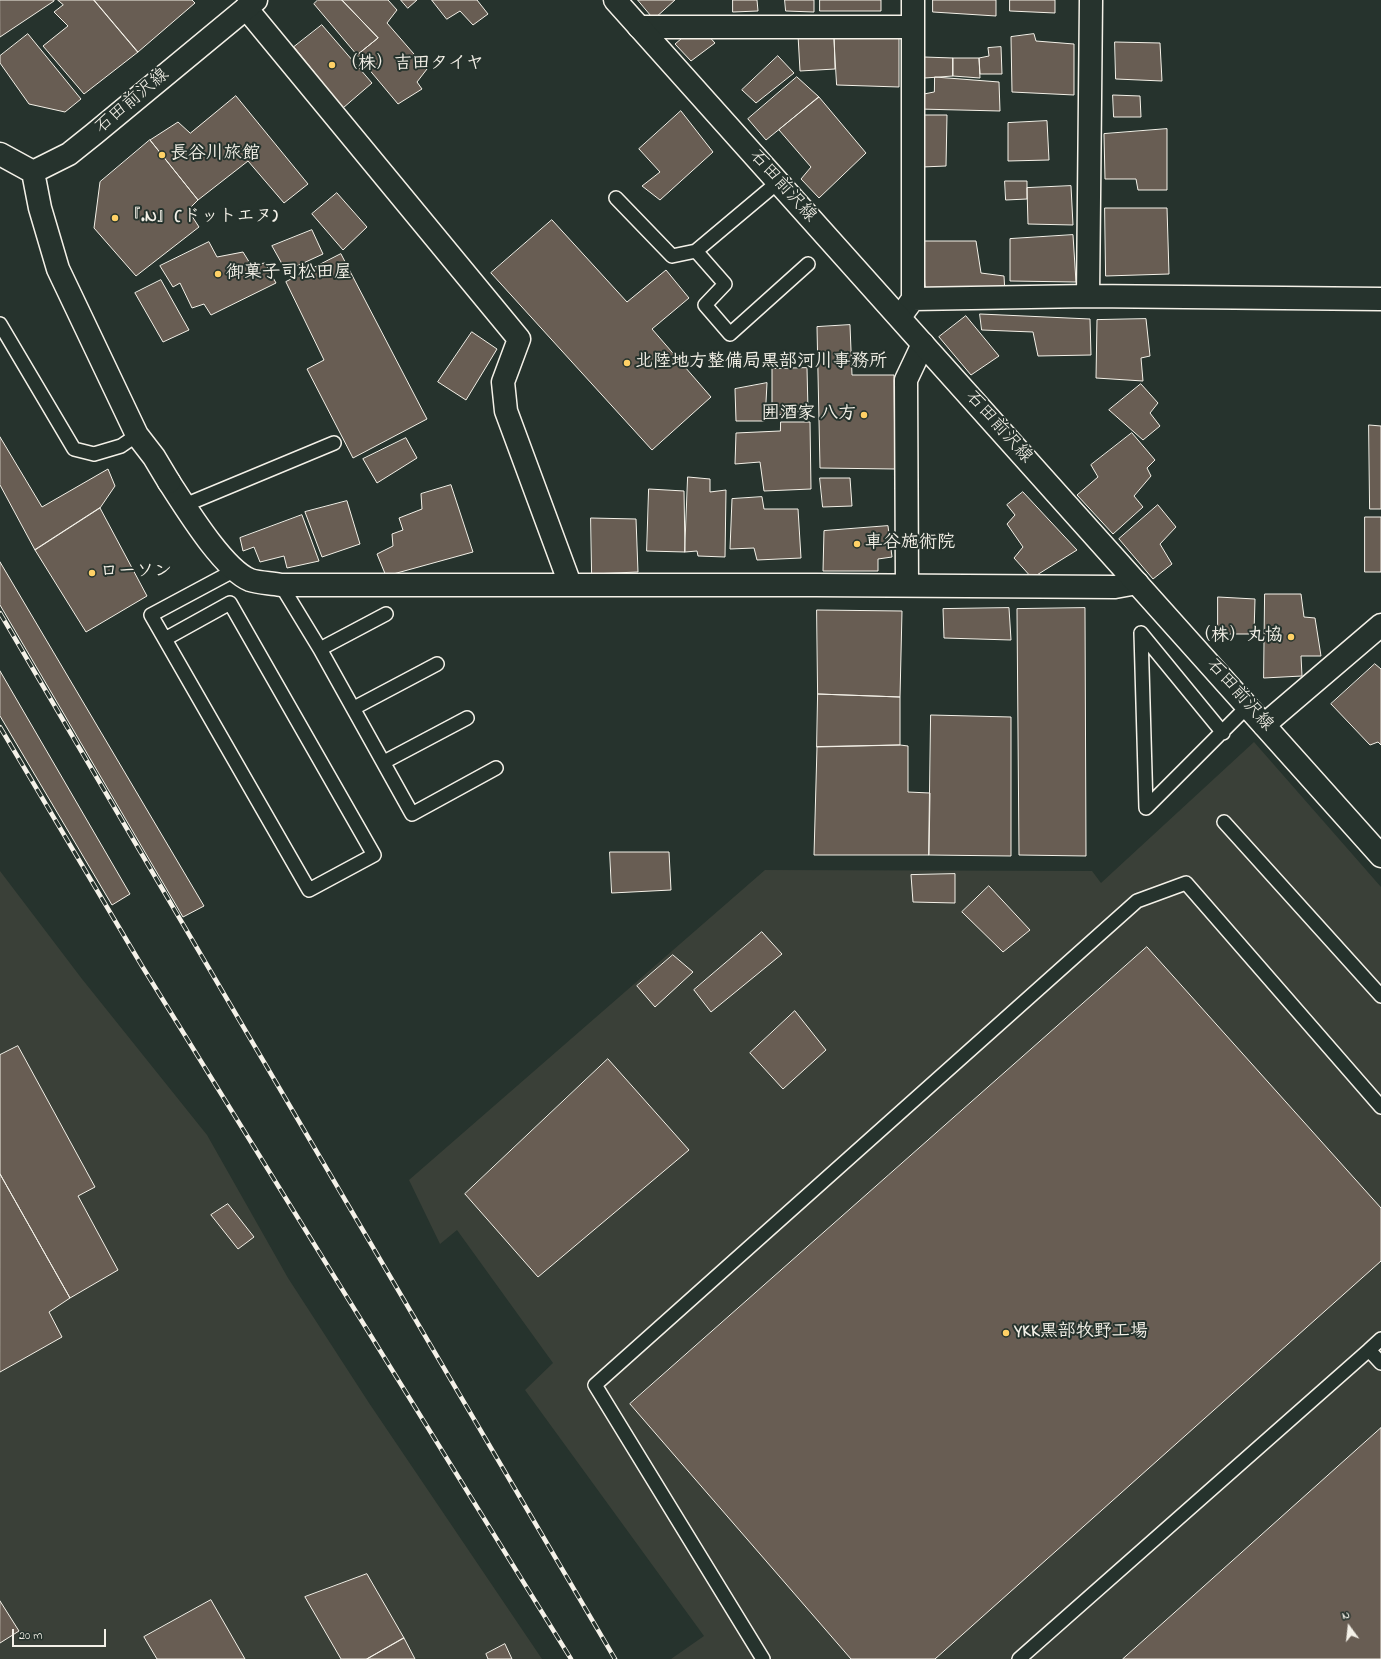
<!DOCTYPE html>
<meta charset="utf-8">
<style>
body{margin:0}
#map{position:relative;width:1381px;height:1659px;overflow:hidden;background:#26332d;font-family:"Indie Flower",sans-serif}
canvas{display:block}
.north{position:absolute;left:1329px;top:1607px;width:40px;height:40px;-webkit-text-stroke:3px #26332d;paint-order:stroke;rotate:345deg;font-size:11px;font-weight:700;line-height:16px;text-align:center;color:#f4f1e8}
.north::after{content:'';display:block;margin:auto;width:14px;height:18px;background:#f4f1e8;clip-path:polygon(50% 0,100% 100%,50% 72%,0 100%)}
.scale{position:absolute;left:12px;top:1629px;width:94px;height:18px;box-sizing:border-box;border:2px solid #f4f1e8;border-top:0;padding-left:5px;font-size:12px;line-height:14px;white-space:nowrap;color:#f4f1e8;-webkit-text-stroke:3px #26332d;paint-order:stroke}
</style>
<div id="map">
<canvas width="1381" height="1659"></canvas>
<div class="north">N</div>
<div class="scale">20 m</div>
</div>
<script>
const context = document.querySelector('canvas').getContext('2d');
context.lineJoin = 'round';
function fillPath(path, color) { context.fillStyle = color; context.fill(path, 'evenodd'); }
function strokePath(path, color, width, dash) { context.strokeStyle = color; context.lineWidth = width; context.lineCap = dash ? 'butt' : 'round'; context.setLineDash(dash || []); context.stroke(path); }
function label(font, color, halo, rows, align = 'center') {
  context.font = font + ' "Indie Flower","Klee One",sans-serif'; context.lineWidth = 4; context.setLineDash([]); context.textBaseline = 'middle'; context.strokeStyle = halo; context.fillStyle = color; for (const [text, x, y, turn = 0] of rows) {
    context.save(); context.translate(x, y); context.rotate((+turn || 0) * Math.PI / 180); context.textAlign = isNaN(turn) ? turn : align; if (halo) context.strokeText(text, 0, 0); context.fillText(text, 0, 0); context.restore();
  }
}
const built = new Path2D(`
 M1254,742L1381,887V1659H671L704,1636L525,1390L553,1363L457,1230L440,1244L409,1180L765,870L1092,871L1101,883Z
 M0,871L82,979L207,1135L288,1278L369,1403L542,1659H0Z`);
const building = new Path2D(`
 M0,0H54V1L0,37Z
 M58,0H94L138,52L84,94L43,46L68,26L54,12L63,5Z
 M94,0H192L195,3L138,52Z
 M318,0H342L378,38L357,55L314,4Z
 M342,0H388L397,10L387,23L427,69L417,82L422,89L398,104L357,55L378,38Z
 M401,0H417L408,8Z
 M432,0H477L488,14L473,25L460,11L447,19Z
 M638,0H675L654,19Z
 M733,0H757L758,11L733,12Z
 M785,0H814V12L786,11Z
 M820,0H881V11H820Z
 M933,0H996V16L933,12Z
 M1010,0H1055V13L1010,11Z
 M322,25L372,83L343,108L294,47Z
 M705,32L715,43L691,61L675,44L688,33Z
 M834,33L835,69L800,71L798,35Z
 M834,33L899,35V87L837,85Z
 M28,34L81,99L65,112L29,104L0,63V56Z
 M1034,34L1036,41L1074,44V95L1012,92L1011,37Z
 M1115,42L1160,43L1162,81L1116,79Z
 M1001,47L1002,74H980L979,58L989,56L988,48Z
 M778,56L794,73L756,103L742,90Z
 M924,57L953,58V76L925,78Z
 M953,58H979L980,78L953,76Z
 M797,77L819,97L766,140L748,119Z
 M935,77L999,82L1000,111L919,109V95L934,92Z
 M1113,95L1140,96L1141,117H1114Z
 M236,96L308,184L284,203L248,161L198,200L150,140L178,122L190,133Z
 M819,97L866,153L819,198L801,179L811,167L779,130Z
 M681,111L713,152L660,200L642,186L660,172L639,149Z
 M920,115H947L946,166L922,167Z
 M1047,121L1049,160L1008,161V123Z
 M1167,129V190H1138L1136,179H1105L1104,134Z
 M150,140L198,200L188,210L199,227L136,276L94,228L100,182Z
 M1005,181H1027V199L1006,200Z
 M1071,186L1073,225L1028,224L1027,188Z
 M337,193L367,227L343,250L312,214Z
 M1105,208H1167L1169,274L1106,276Z
 M552,220L627,302L666,270L689,298L652,329L711,397L652,450L491,273Z
 M312,230L323,254L286,271L272,246Z
 M1073,235L1076,282L1010,281V239Z
 M922,241H976L981,273L1004,276L1005,293H926Z
 M209,242L217,257L243,252L251,265L265,263L276,283L211,315L204,304L192,308L180,283L173,287L160,266Z
 M341,254L427,419L353,458L307,369L324,360L286,282Z
 M161,280L189,330L163,342L135,293Z
 M980,314L1090,319L1091,355L1038,356L1033,332L982,330Z
 M966,316L999,356L971,375L939,337Z
 M1146,319L1150,356L1141,358L1143,381L1096,378L1097,320Z
 M850,325L852,375H894L895,469L820,468L817,327Z
 M472,332L497,349L466,400L438,382Z
 M807,368L808,410L772,416V369Z
 M767,383L765,421H736L735,389Z
 M1141,384L1158,403L1150,413L1160,426L1143,440L1109,410Z
 M781,422H810L811,489L764,491L760,462L735,464L736,433L780,431Z
 M1369,425L1381,426V509H1370Z
 M1132,433L1155,460L1147,468L1151,476L1134,496L1143,507L1113,534L1077,495L1098,477L1091,465Z
 M0,437L42,507L108,469L115,486L100,508L35,550L0,485Z
 M406,438L417,458L377,483L363,459Z
 M688,477L710,479V492L726,490L725,557L698,556L697,551L685,552Z
 M820,478H850L852,506L823,507Z
 M451,485L473,552L386,576L377,554L393,546L392,534L403,530L399,518L422,509L421,494Z
 M649,489L684,491L685,552L647,551Z
 M1023,492L1077,550L1032,578L1014,558L1023,547L1007,524L1015,515L1007,505Z
 M762,497L764,509H798L801,558L757,560L754,548L730,549L732,499Z
 M347,501L360,544L322,557L305,512Z
 M1158,505L1176,527L1160,544L1172,564L1153,579L1119,539Z
 M100,508L147,596L86,632L35,550Z
 M302,515L319,561L287,568L284,556L260,562L254,547L243,551L240,538Z
 M1365,517H1381V572H1365Z
 M591,518L636,519L638,572L592,574Z
 M888,526L892,557L878,559V571H823L824,531Z
 M0,562L204,906L183,917L0,605Z
 M1265,594H1301L1304,617L1315,618L1321,656H1301L1302,676L1264,678Z
 M1218,597L1255,599L1254,634H1218Z
 M1009,608L1011,640L944,638L943,609Z
 M1085,608L1086,856L1019,855L1017,609Z
 M817,610L902,611L900,697L818,694Z
 M1375,664L1381,669V745L1378,742L1370,745L1331,704Z
 M0,671L130,894L112,905L0,716Z
 M818,694L900,697V745L817,747Z
 M931,715L1011,717V856L929,855Z
 M900,745L908,746V792L930,793L929,855H814L817,747Z
 M610,852H669L671,890L612,893Z
 M955,874V903L913,902L911,875Z
 M989,886L1030,930L1003,952L962,912Z
 M762,932L782,954L711,1012L694,990Z
 M1147,947L1381,1208V1261L935,1659H851L630,1404Z
 M673,955L693,972L655,1007L637,986Z
 M795,1011L826,1050L783,1089L750,1053Z
 M18,1046L95,1187L78,1196L118,1270L70,1298L0,1174V1055Z
 M608,1059L689,1150L538,1277L465,1194Z
 M0,1174L70,1298L49,1312L62,1337L0,1372Z
 M228,1204L254,1237L238,1249L211,1215Z
 M1381,1428V1659H1123Z
 M367,1574L404,1638L367,1659H341L305,1597Z
 M211,1600L245,1659H157L144,1637Z
 M0,1601L19,1631L0,1643Z
 M404,1638L415,1659H367Z
 M505,1644L512,1659H488L486,1654Z`);
const lane = new Path2D(`
 M777,183L696,251L725,284L705,305L730,334L808,264
 M616,198L672,256L696,251
 M0,324L74,449L94,454L121,446L137,435
 M185,505L334,443
 M281,585L320,649L412,814L496,768
 M1141,633L1146,808L1248,706
 M1141,633L1223,733
 M165,639L230,603L374,855L309,890L151,615L235,570
 M320,649L386,614
 M354,708L437,664
 M384,762L467,718
 M1224,822L1381,996
 M1369,1350L1381,1339
 M763,1659L595,1385L1137,901L1186,883L1381,1107
 M1019,1659L1369,1350L1381,1363`);
const street = new Path2D(`
 M246,8L519,339L503,382L506,411L570,584
 M639,27H913
 M1088,296L1091,0
 M913,299L1088,296L1381,299
 M905,310L913,299V0
 M169,482C186,508 223,569 250,580C259,583 271,583 281,585H816L1115,587L1137,583
 M907,585L906,380L923,344
 M1264,725L1381,625`);
const secondary = new Path2D(`
 M615,0L1381,856
 M0,154L33,172L69,154L94,134L256,0
 M33,172L40,208L58,269L137,435L154,457L169,482`);
const rail = new Path2D(`
 M0,613L615,1659
 M0,727L142,966L571,1659`);
const markers = [
 [332,65,4,"#ffd166"],
 [162,155,4,"#ffd166"],
 [115,218,4,"#ffd166"],
 [218,274,4,"#ffd166"],
 [627,363,4,"#ffd166"],
 [864,415,4,"#ffd166"],
 [857,544,4,"#ffd166"],
 [92,573,4,"#ffd166"],
 [1291,637,4,"#ffd166"],
 [1006,1333,4,"#ffd166"]
];
const poiNames = [
 ["（株）吉田タイヤ",340,65],
 ["長谷川旅館",170,155],
 ["『.N』(ドットエヌ)",123,218],
 ["御菓子司松田屋",226,274],
 ["北陸地方整備局黒部河川事務所",635,363],
 ["囲酒家 八方",856,415,"right"],
 ["車谷施術院",865,544],
 ["ローソン",100,573],
 ["（株）丸協",1283,637,"right"],
 ["YKK黒部牧野工場",1014,1333]
];
const streetNames = [
 ["石田前沢線",133,102,-40],
 ["石田前沢線",782,187,48],
 ["石田前沢線",998,428,48],
 ["石田前沢線",1239,696,48]
];
fillPath(built, '#3a4038');
fillPath(building, '#685d53');
strokePath(building, '#f4f1e8', 1);
strokePath(lane, '#f4f1e8', 16);
strokePath(street, '#f4f1e8', 25);
strokePath(secondary, '#f4f1e8', 25);
strokePath(lane, '#26332d', 13);
strokePath(street, '#26332d', 22);
strokePath(secondary, '#26332d', 22);
strokePath(rail, '#f4f1e8', 4.5);
strokePath(rail, '#26332d', 3, [9]);
for (const [x, y, r, color] of markers) { const dot = new Path2D(); dot.arc(x, y, r, 0, 2 * Math.PI); context.fillStyle = color; context.fill(dot); strokePath(dot, '#26332d', 1.5); }
label('bold 18px', '#f4f1e8', '#26332d', poiNames, 'left');
label('18px', '#f4f1e8', '#26332d', streetNames);
</script>
